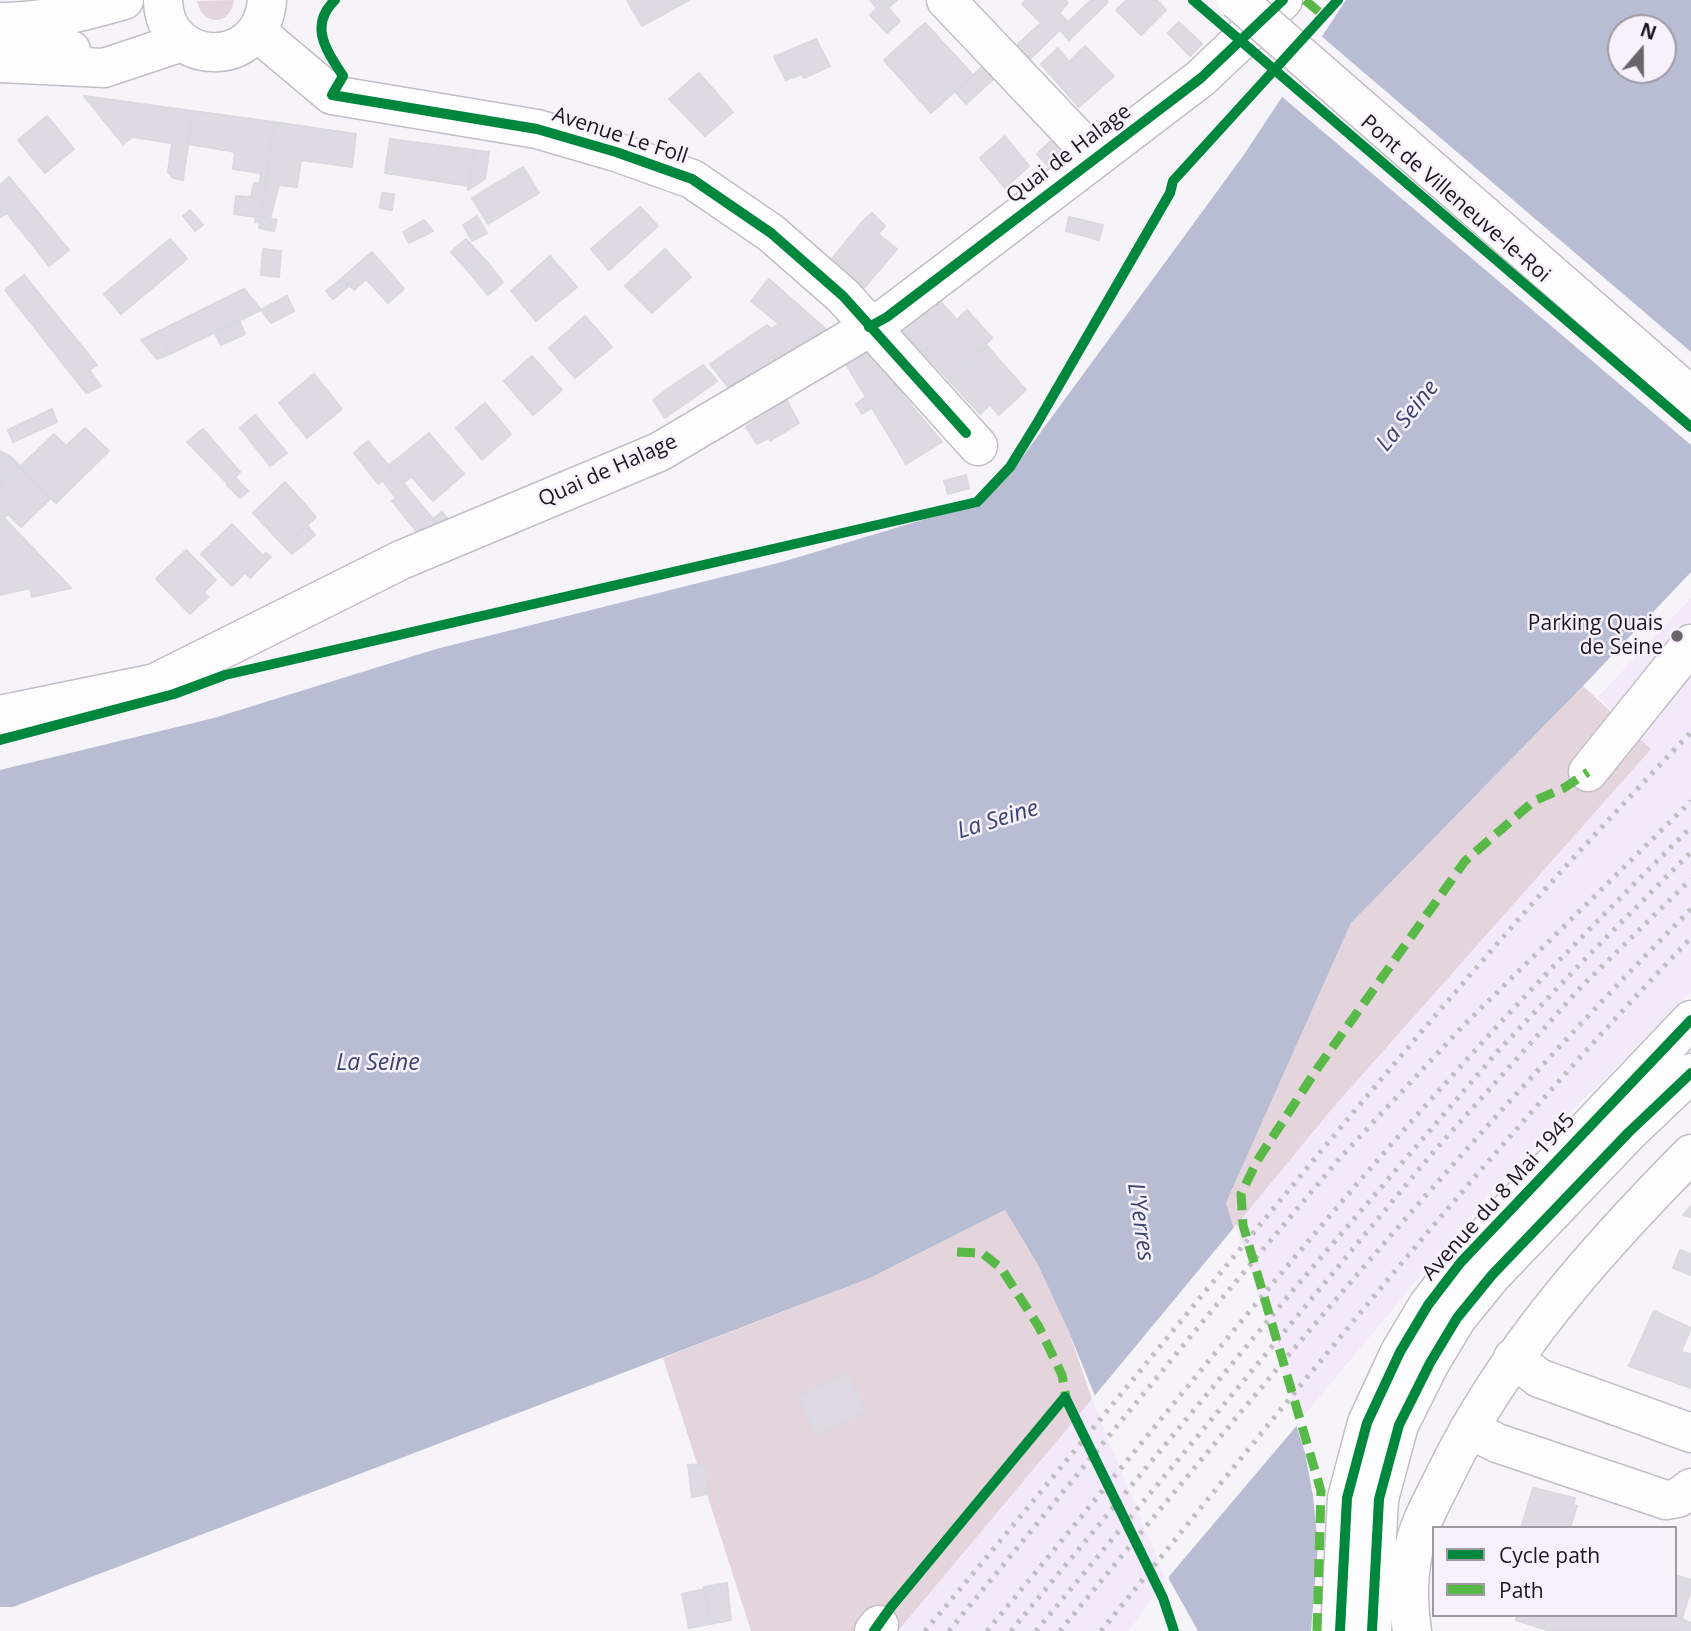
<!DOCTYPE html>
<style>
body{margin:0}
#map{position:relative;width:1691px;height:1631px;overflow:hidden;background:#f7f4f9;font-family:"Open Sans",sans-serif}
canvas{display:block}
.legend{position:absolute;left:1432px;top:1526px;width:245px;height:91px;box-sizing:border-box;background:#f7f1fc;border:2px solid #9f99a4;margin:0;padding:9px 12px;list-style:none;font-size:21px;color:#1c161f}
.legend li{display:flex;align-items:center;gap:14px;height:35px}
.legend b{width:35px;border:2px solid #9f99a4}
.north{position:absolute;left:1607px;top:14px;width:70px;height:70px;box-sizing:border-box;background:#f7f1fc;border:2px solid #9f99a4;border-radius:50%;rotate:20deg;font-size:19px;font-weight:700;line-height:28px;text-align:center;color:#1c161f}
.north::after{content:'';display:block;margin:auto;width:24px;height:32px;background:#69646b;clip-path:polygon(50% 0,100% 100%,50% 72%,0 100%)}
</style>
<div id="map">
<canvas width="1691" height="1631"></canvas>
<ul class="legend">
<li><b style="height:9px;background:#00873e"></b>Cycle path</li>
<li><b style="height:9px;background:#58b947"></b>Path</li>
</ul>
<div class="north">N</div>
</div>
<script>
const context = document.querySelector('canvas').getContext('2d');
context.lineJoin = 'round';
function fillPath(path, color) { context.fillStyle = color; context.fill(path, 'evenodd'); }
function strokePath(path, color, width, dash) { context.strokeStyle = color; context.lineWidth = width; context.lineCap = dash ? 'butt' : 'round'; context.setLineDash(dash || []); context.stroke(path); }
function label(font, color, halo, rows, align = 'center') {
  context.font = font + ' "Open Sans",sans-serif'; context.lineWidth = 5; context.setLineDash([]); context.textBaseline = 'middle'; context.strokeStyle = halo; context.fillStyle = color; for (const [text, x, y, turn = 0] of rows) {
    context.save(); context.translate(x, y); context.rotate((+turn || 0) * Math.PI / 180); context.textAlign = isNaN(turn) ? turn : align; if (halo) context.strokeText(text, 0, 0); context.fillText(text, 0, 0); context.restore();
  }
}
const built = new Path2D(`
 M1691,598V993L1496,1186L1156,1592L1129,1631H898L1331,1110L1650,748L1598,697Z`);
const green = new Path2D(`
 M234,0C231,26 202,27 197,1Z
 M1583,686L1651,749L1331,1110L1234,1228L1226,1203L1351,923Z
 M1005,1210L1038,1265L1069,1332L1092,1399L898,1631H751L663,1358L870,1278Z`);
const water = new Path2D(`
 M1346,0H1691V572L1583,686L1351,923L1226,1203L1305,1453L1313,1496L1318,1545L1340,1631H1198L1170,1581L1069,1332L1038,1265L1005,1210L870,1278L13,1607H0V770L214,718L436,649L782,562L982,502L1010,474L1243,156ZM1621,28H1663V70H1621Z`);
const pier = new Path2D(`
 M1320,35L1691,352V445L1280,95Z
 M1236,1225L1299,1423L1166,1580L1092,1399Z
 M1318,1545L1329,1574L1344,1631H1311Z`);
const building = new Path2D(`
 M627,0H689L642,26Z
 M870,0H897L888,8L900,21L887,33L870,15L877,8Z
 M1026,0H1065L1068,3L1059,13L1068,22L1029,60L1016,46L1041,23L1022,4Z
 M1091,0H1106L1108,2L1069,40L1060,30Z
 M1127,0H1157L1166,10L1141,35L1116,10Z
 M1179,22L1202,44L1190,56L1168,33Z
 M925,23L973,75L931,113L884,60Z
 M816,39L830,66L804,78L802,74L786,80L774,57Z
 M1085,46L1114,76L1079,107L1041,64L1058,48L1069,62Z
 M983,66L1000,73L966,104L955,91Z
 M699,73L733,112L705,136L669,99Z
 M84,96L193,111L183,180L173,178L168,172L172,143L132,137L123,144Z
 M193,111L274,122L260,223L255,222L256,217L234,214L236,196L251,197L254,183H260L261,173L233,169L235,152L188,144Z
 M47,116L74,149L45,173L18,140Z
 M274,122L356,134L352,167L301,160L297,187L279,185L270,219L261,217Z
 M1057,135L1069,148L1049,167L1037,154Z
 M1005,136L1029,166L1005,188L980,158Z
 M390,139L474,150L469,186L385,173Z
 M474,150L489,152L485,179L468,190Z
 M523,167L539,193L488,224L472,198Z
 M9,177L69,250L49,266L7,213L1,217L0,215V185Z
 M382,193L394,194L392,210L380,208Z
 M640,207L658,226L609,270L591,249Z
 M190,210L203,225L195,231L183,216Z
 M872,213L885,226L878,234L897,249L863,289L830,261L864,220Z
 M477,216L487,233L472,241L463,225Z
 M261,217L277,220L274,231L259,228Z
 M1069,217L1103,225L1099,240L1066,231Z
 M424,220L433,231L409,243L403,232Z
 M170,239L178,248L109,300L104,294Z
 M466,239L486,261L469,272L451,252Z
 M178,248L187,259L121,314L109,300Z
 M263,249L281,251L279,277L261,275Z
 M665,249L691,277L652,313L625,286Z
 M372,252L404,289L388,303L366,279L354,290L342,278Z
 M550,256L577,287L536,321L511,291Z
 M486,261L503,282L488,295L469,272Z
 M24,275L97,365L89,370L101,386L86,393L5,290Z
 M342,278L349,286L333,299L326,291Z
 M769,279L828,331L788,359L782,351L728,387L710,364L767,325L771,329L779,324L751,301Z
 M244,289L261,310L170,354L159,331Z
 M287,296L294,311L271,323L261,310Z
 M939,300L957,320L923,353L901,328Z
 M967,310L992,338L949,380L923,353Z
 M585,316L612,347L575,378L549,348Z
 M239,320L245,334L221,345L214,332Z
 M159,331L170,354L157,359L141,340Z
 M987,346L1026,390L999,415L990,405L980,414L949,380Z
 M866,347L905,398L877,416L872,408L862,414L856,404L866,397L844,361Z
 M782,351L788,359L735,395L728,387Z
 M532,356L562,390L533,415L504,381Z
 M703,365L717,381L689,401L676,383Z
 M314,374L342,409L307,438L279,403Z
 M676,383L689,401L665,418L653,400Z
 M905,398L942,442L906,464L877,416Z
 M787,401L799,423L770,441L756,420Z
 M485,403L511,434L482,460L456,428Z
 M52,409L57,422L13,442L8,430Z
 M255,415L287,453L270,466L240,428Z
 M756,420L768,438L757,444L746,427Z
 M85,428L109,451L56,503L20,467L54,434L66,446Z
 M203,429L240,472L235,477L248,491L240,498L227,485L228,484L187,442Z
 M429,433L443,450L426,463L412,447Z
 M368,441L438,525L423,539L392,501L396,498L383,481L378,484L354,453Z
 M412,447L426,463L443,450L464,474L433,501L412,477L403,483L389,465Z
 M0,451L11,457L19,465L0,485Z
 M19,465L51,498L21,527L0,506V485Z
 M966,475L969,488L948,494L944,481Z
 M285,482L316,517L284,546L253,513Z
 M0,506L8,514L4,518L0,514Z
 M442,512L447,518L438,525L433,519Z
 M0,514L4,518L71,588L32,597L30,588L0,595Z
 M232,524L263,556L266,553L271,557L250,578L245,573L232,586L201,554Z
 M307,525L315,535L292,554L284,546Z
 M186,550L216,580L204,592L208,597L190,614L156,579Z
 M1691,1206V1217L1683,1215Z
 M1680,1250L1691,1254V1275L1673,1268Z
 M1654,1311L1691,1328L1681,1352L1691,1354V1388L1629,1366Z
 M848,1373L866,1412L815,1435L798,1396Z
 M705,1464L708,1494L692,1497L688,1465Z
 M1533,1488L1575,1498L1573,1505L1577,1506L1570,1528H1521Z
 M1675,1575L1691,1580V1590L1682,1618L1675,1615Z
 M727,1583L731,1620L710,1624L704,1587Z
 M705,1589L710,1624L689,1628L682,1594Z
 M1515,1615H1675L1686,1621L1682,1631H1550L1516,1620L1517,1616Z
 M1686,1621L1691,1623V1631H1682Z`);
const minor = new Path2D(`
 M946,0L1096,158
 M257,32L332,95L537,129L616,152L692,179L771,233L843,296L978,446
 M0,43L71,50
 M0,715L155,683L401,560L659,452L887,317L1201,78L1283,0
 M1588,772L1691,644
 M1513,1358L1539,1378L1691,1433
 M1469,1429L1497,1443L1666,1500L1678,1498L1691,1488
 M874,1631L879,1625
 M1412,1631C1407,1600 1408,1567 1417,1536C1424,1514 1436,1494 1446,1473C1505,1352 1597,1249 1691,1154`);
const major = new Path2D(`
 M163,0C164,68 262,71 267,0
 M0,22C44,22 82,12 124,0
 M0,63L104,68L182,42
 M1340,1631L1347,1498L1367,1423L1400,1352L1428,1305L1461,1262L1691,1020
 M1372,1631L1379,1499L1399,1425L1430,1363L1457,1318L1492,1275L1628,1133L1691,1073`);
const rail = new Path2D(`
 M925,1631C1115,1405 1297,1174 1491,951C1555,876 1623,804 1691,732
 M949,1631L1218,1303L1339,1159L1462,1027L1691,801
 M987,1631C1142,1445 1291,1254 1453,1075C1529,989 1610,908 1691,827
 M1011,1631L1294,1289L1498,1051L1582,962L1691,852
 M1036,1631L1435,1150L1581,987L1691,879
 M1060,1631C1263,1384 1466,1137 1691,909
 M1101,1631C1292,1396 1481,1157 1691,938`);
const majorBridge = new Path2D(`
 M1237,0L1691,396`);
const quiet = new Path2D(`
 M1305,0L1325,17
 M957,1252L982,1253L1001,1268L1039,1327L1062,1375L1067,1403
 M1317,1631L1321,1491L1243,1225L1241,1194L1257,1161L1317,1069L1465,861L1534,801L1564,788L1588,772`);
const cycleway = new Path2D(`
 M335,0C308,26 327,51 343,76L332,95L537,129L616,152L692,179L771,233L843,296L966,433
 M1193,0L1691,427
 M869,327L887,317L1201,78L1283,0
 M0,740L174,694L225,675L977,502L1010,467L1036,425L1170,193L1173,181L1338,0
 M874,1631L891,1607L1065,1397L1163,1598L1174,1631
 M1340,1631L1347,1498L1367,1423L1400,1352L1428,1305L1461,1262L1691,1020
 M1372,1631L1379,1499L1399,1425L1430,1363L1457,1318L1492,1275L1628,1133L1691,1073`);
const markers = [
 [1677,636,7,"#69646b"]
];
const streetNames = [
 ["Avenue Le Foll",620,136,18],
 ["Quai de Halage",1069,154,-37],
 ["Pont de Villeneuve-le-Roi",1455,199,41],
 ["Quai de Halage",608,471,-24],
 ["Avenue du 8 Mai 1945",1499,1197,-48]
];
const poiNames = [
 ["Parking Quais",1663,624],
 ["de Seine",1663,648]
];
const waterNames = [
 ["La Seine",1408,416,-51],
 ["La Seine",998,820,-17],
 ["La Seine",378,1063],
 ["L'Yerres",1140,1222,82]
];
fillPath(built, '#f3e9fa');
fillPath(green, '#e4d5dc');
fillPath(water, '#b9bdd3');
fillPath(pier, '#f7f4f9');
fillPath(building, '#dddae3');
strokePath(building, '#dad8e0', 2);
strokePath(minor, '#c2bec5', 41);
strokePath(major, '#c2bec5', 41);
strokePath(minor, '#fefdfe', 38);
strokePath(major, '#fefdfe', 38);
strokePath(rail, '#bfbec0', 5, [3.5, 7]);
strokePath(majorBridge, '#c2bec5', 41, []);
strokePath(majorBridge, '#fefdfe', 38);
strokePath(quiet, '#58b947', 9, [18, 9]);
strokePath(cycleway, '#00873e', 10);
for (const [x, y, r, color] of markers) { const dot = new Path2D(); dot.arc(x, y, r, 0, 2 * Math.PI); context.fillStyle = color; context.fill(dot); strokePath(dot, '#f7f1fc', 2.5); }
label('21px', '#1c161f', '#f7f1fc', streetNames);
label('21px', '#1c161f', '#f7f1fc', poiNames, 'right');
label('italic 23px', '#39436d', '#f7f1fc', waterNames);
</script>
